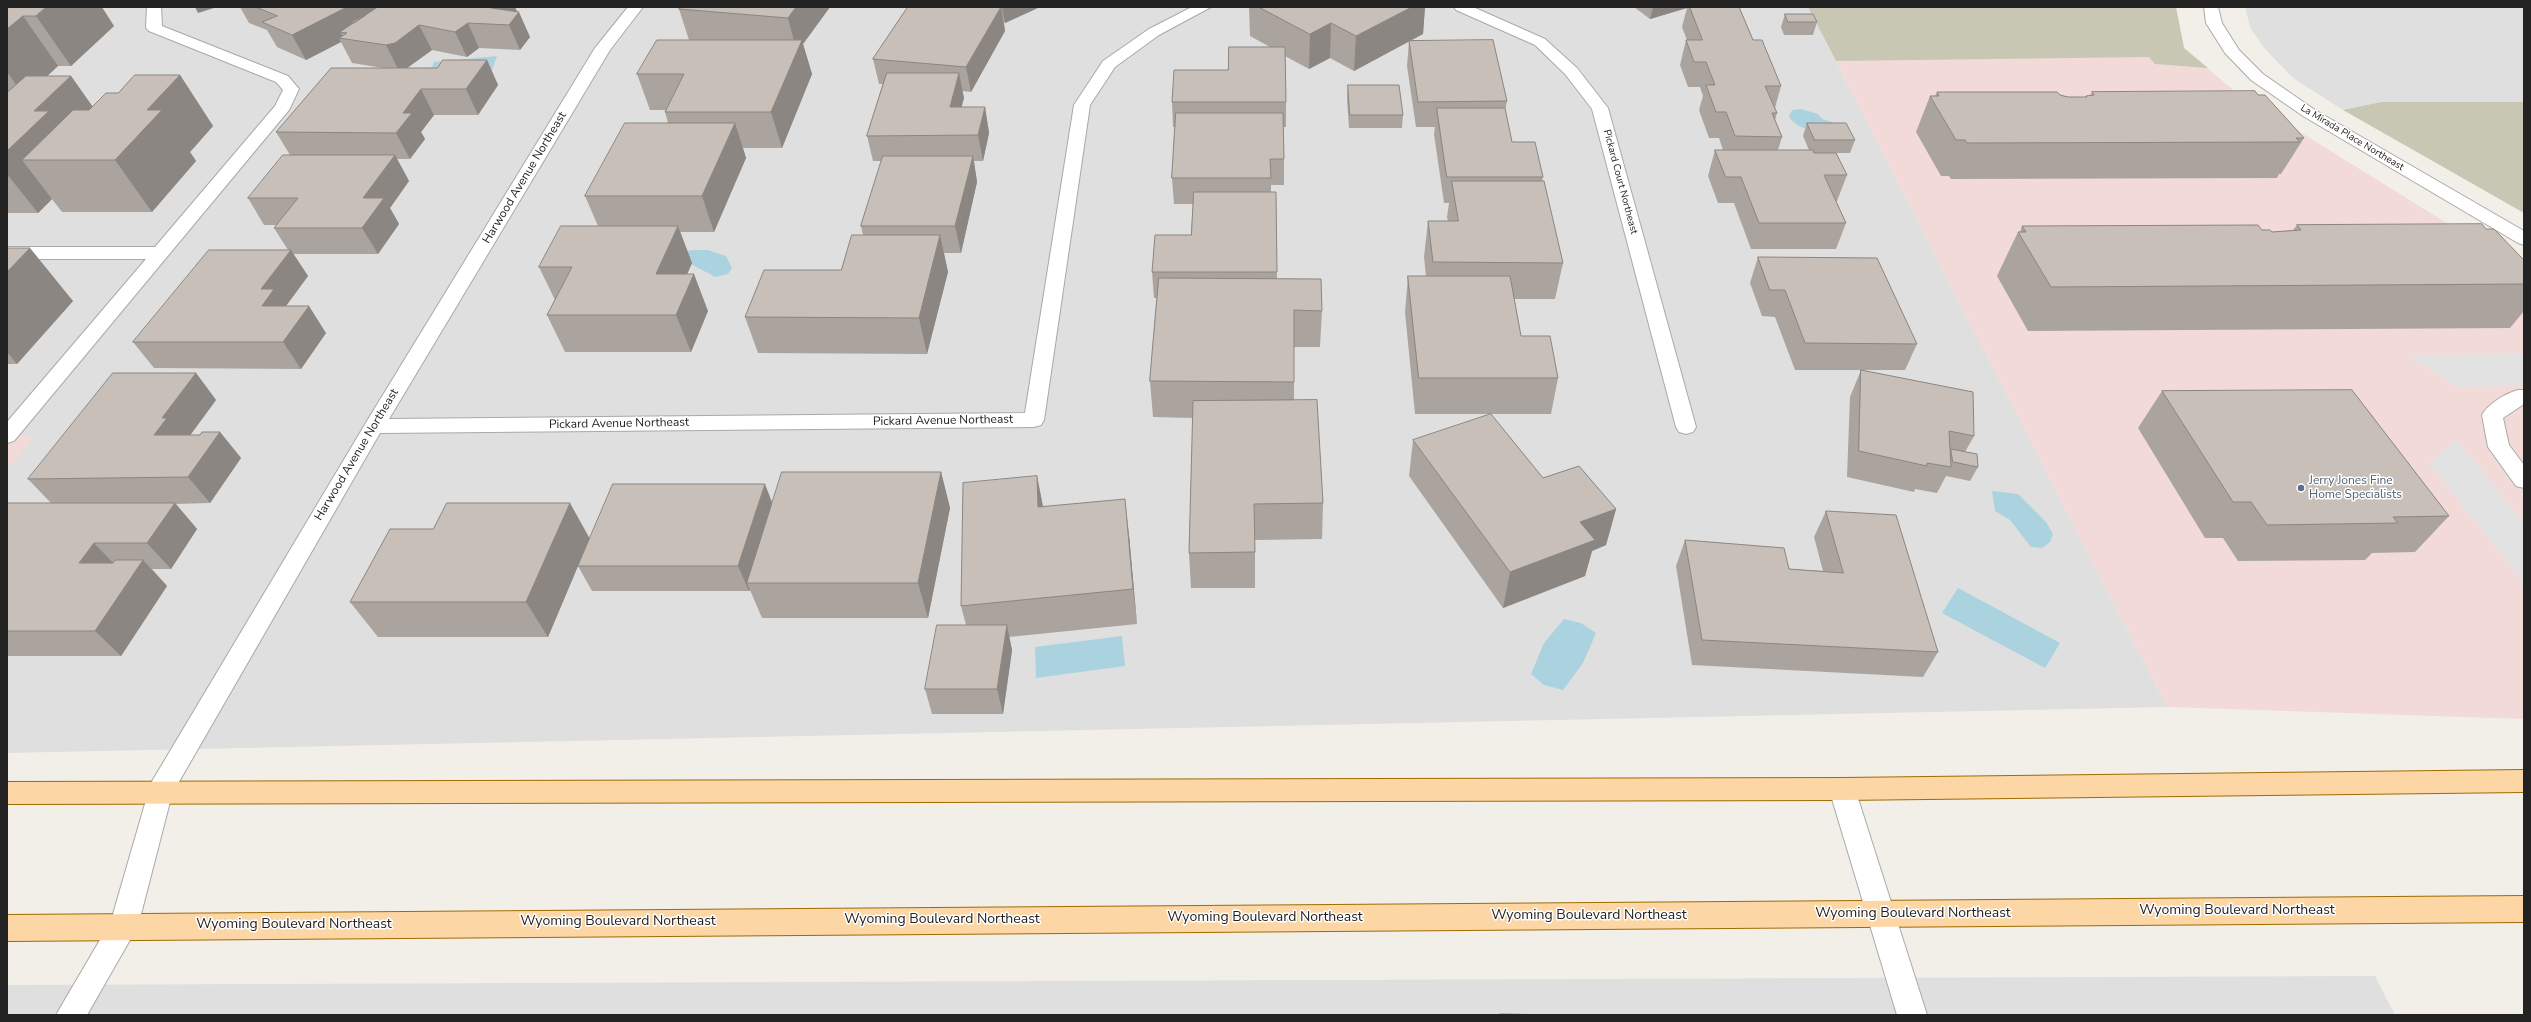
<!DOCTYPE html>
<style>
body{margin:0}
#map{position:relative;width:2531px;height:1022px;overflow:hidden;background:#f2efe9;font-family:"Nunito Sans",sans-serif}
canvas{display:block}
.frame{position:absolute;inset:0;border:8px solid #222;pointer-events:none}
</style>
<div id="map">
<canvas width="2531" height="1022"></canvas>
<div class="frame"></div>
</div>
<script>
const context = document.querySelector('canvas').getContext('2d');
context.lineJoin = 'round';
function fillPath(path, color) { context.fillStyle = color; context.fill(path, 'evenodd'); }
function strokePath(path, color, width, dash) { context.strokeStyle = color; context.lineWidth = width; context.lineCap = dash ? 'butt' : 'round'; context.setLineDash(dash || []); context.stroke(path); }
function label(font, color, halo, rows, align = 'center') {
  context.font = font + ' "Nunito Sans",sans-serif'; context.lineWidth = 3; context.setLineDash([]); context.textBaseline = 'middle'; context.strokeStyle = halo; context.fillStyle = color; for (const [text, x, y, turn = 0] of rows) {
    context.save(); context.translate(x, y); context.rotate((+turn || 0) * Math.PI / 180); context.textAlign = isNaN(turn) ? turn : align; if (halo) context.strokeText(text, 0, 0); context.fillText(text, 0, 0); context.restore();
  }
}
const residential = new Path2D(`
 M7,7H1808L2167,707L7,753V469L34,436H7Z
 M2245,7H2524V102H2381L2343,110L2293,78L2264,48L2250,27Z
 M2375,976L2395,1015H7V985Z`);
const commercial = new Path2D(`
 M1808,7H2176L2184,48L2234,91L2524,271V719L2167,707Z
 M7,436H34L7,469Z`);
const construction = new Path2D(`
 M1808,7H2176L2184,48L2208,68L2155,64L2149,57L1836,61Z
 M2381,102H2524V213L2343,110Z`);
const parking = new Path2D(`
 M2524,354V386L2457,387L2407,355Z
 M2455,438L2524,523V583L2430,464Z`);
const water = new Path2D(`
 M497,56L492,70L429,76L434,62Z
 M1801,109L1818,114L1822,119L1842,125C1824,130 1802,135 1789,117L1792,110Z
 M693,250H708L726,256L732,268L728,274L715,277C702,269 687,264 677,253Z
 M1992,491L2018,494L2046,522L2053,534L2050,542L2042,548L2031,547L2010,520L1995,511Z
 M1958,588L2060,643L2045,668L1942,613Z
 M1564,619L1581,623L1596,633L1583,663L1563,690L1544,685L1531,674L1544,643Z
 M1122,636L1125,666L1036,678L1035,647Z`);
const minor = new Path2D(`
 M147,7H161L162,26L288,76L299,89L289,110L14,441L7,443V422L146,259H7V247H155L275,106L283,90L276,82L149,31L146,28Z
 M628,7H643L610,50L389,419L1025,413L1074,105L1103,61L1149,29L1192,7H1211L1159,35L1115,67L1090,105L1044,420L1041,425L1034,427L380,433L172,794L138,926L87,1015H56L111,921L151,783L367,421L595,48Z
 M1454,7H1473L1545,39L1577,68L1608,108L1696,427L1693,432L1686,434L1679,432L1676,427L1592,109L1565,74L1535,45L1456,10Z
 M2204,7H2218L2222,23L2239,50L2263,74L2315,110L2524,231V245L2518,243L2303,116L2251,80L2225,53L2206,23Z
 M2518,390H2524V404L2503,418L2509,445L2524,465V488L2516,486L2488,447L2482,415C2488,404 2506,393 2518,390Z
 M1842,778L1851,781L1855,789L1927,1015H1897L1829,789L1833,781Z`);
const major = new Path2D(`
 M2524,770V792L1842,800L7,804V782L1842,778Z
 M2524,896V922L7,941V915Z`);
const wall = new Path2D(`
 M7,7L114,26L71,66H58L47,76H71L92,106L118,93L180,75L213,126L190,152L196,161L152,212H62L52,199L38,213H7Z
 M240,7H515L530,37L520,50L479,48L467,57L432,50L407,68H437L487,60L498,85L478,115H434L421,132L425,139L410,159H397L409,181L390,208L399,224L378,254H293L308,276L286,306L326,333L301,369L154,368L133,342L288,250L274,228L277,225H264L248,198L290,155L276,132L383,68L352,63L341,42L306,60L277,47L267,30L249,23Z
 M681,7H830L803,44L812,74L782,148H743L746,158L714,232H680L692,263L687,274L708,311L691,352H565L547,315L555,300L539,267L598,226L585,196L668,123L665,112L666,110H650L637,74L689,40L679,9Z
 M908,7H1040L1005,23L1004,22L1005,31L971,92L962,91L964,98L961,107H985L989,133L983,161H974L977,182L961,253H944L948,272L927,354L758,353L745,317L841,270L863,235L861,226L882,161H873L867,136L883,84H879L873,59Z
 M1249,7H1425L1423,34L1410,41L1507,101L1505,111L1512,142L1543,177L1542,181L1563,263L1555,299H1514L1521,336L1558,378L1551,414H1415L1405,312L1408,276H1426L1424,257L1428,221H1448L1447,217L1449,203H1444L1434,134L1435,127H1416L1407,66L1409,41L1354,71L1330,58L1309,69L1285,56L1286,102V127H1283L1284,159V185H1271V192H1276L1277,279L1322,311L1320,347H1294V400L1323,503L1322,539L1255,540V588H1191L1189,553L1193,418L1153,417L1150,381L1157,298H1154L1152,272L1191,235L1193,204H1174L1172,178L1175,127H1173L1172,102L1270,47L1250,36Z
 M1634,7H1739L1753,40L1781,86L1775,108L1777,113L1775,120L1782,137L1778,150H1809L1803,136L1807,123L1855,140L1850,153H1836L1847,175L1837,201H1836L1846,223L1836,249H1751L1734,203H1718L1708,176L1715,150H1723L1719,138H1709L1699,110L1703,96L1700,87H1688L1680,65L1686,40H1687L1682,27L1687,8L1650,19Z
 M1785,14L1817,22L1813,35H1784L1781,27Z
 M1348,85L1403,115L1402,128H1349L1347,99Z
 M1937,92L2060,95L2068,97H2085L2086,96H2090L2092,92L2258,95L2304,138L2281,174H2279L2277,178L1951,179L1949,176H1941L1916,132L1930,96H1935Z
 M2297,225L2486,229L2524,260V311L2510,328L2028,331L1997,276L2018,232H2020L2022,226L2262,230L2272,232L2293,230Z
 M7,248L73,301L17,364H7Z
 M1758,257L1917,344L1905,370H1795L1775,317L1762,316L1750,283Z
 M1861,370L1974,436L1965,452L1978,467L1970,481L1946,476L1937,493L1915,489L1914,492L1847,477L1850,397Z
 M196,373L216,400L190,435H200L220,432L241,458L210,503L176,504L197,529L171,569H152L167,586L121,656H7V503H51L28,479Z
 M2162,391L2449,516L2415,552L2372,553L2365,560L2238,561L2223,538H2205L2138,428Z
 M1413,440L1543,478L1616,509L1606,545L1592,551L1585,576L1503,608L1409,476Z
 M941,472L950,508L928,618H762L750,590L749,591H592L578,566L548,637H378L350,602L433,529L590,538L772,503Z
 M1037,476L1043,507L1129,535L1137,624L1009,637L1012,650L1003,714H932L925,689L966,625L961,606Z
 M1826,511L1938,652L1923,677L1692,665L1676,566L1685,540L1789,569L1823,571L1814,537Z`);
const shadedWall = new Path2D(`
 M46,7H102L114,26L71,66L36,16Z
 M195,7H217L198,13Z
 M347,7H411L363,25L352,22L358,33H347L340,32L344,39L339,38L341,42L306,60L292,35Z
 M492,7H515L518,14L519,12L530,37L520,50L509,25L491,8Z
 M796,7H830L803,44L812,74L782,148L771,112L797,52L788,18Z
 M1001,7L1005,31L971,92L966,67Z
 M1002,7H1040L1005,23Z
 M1412,7H1425L1423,34L1354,71L1356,36Z
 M1653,7H1687V8L1650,19Z
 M7,12L23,16L58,66L25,97L7,72Z
 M468,23L479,48L467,57L455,32Z
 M1331,23L1330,58L1309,69L1310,34Z
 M419,25L432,50L407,68L399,71L386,45Z
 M487,60L498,85L478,115L466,89Z
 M959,73L964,98L955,133L950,107Z
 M180,75L213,126L190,152L196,161L152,212L115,160L147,110Z
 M71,76L107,127L22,160L52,199L38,213L7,174V151L34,111Z
 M421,89L434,115L421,132L425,139L410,159L396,133L403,113Z
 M985,107L989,133L983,161L978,135Z
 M735,123L746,158L714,232L702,196Z
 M395,155L409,181L390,208L399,224L378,254L362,228L363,198Z
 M973,156L977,182L961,253L955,226Z
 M678,226L692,263L671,311L656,274Z
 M940,235L948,272L927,354L919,318Z
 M30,248L73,301L17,364L7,352V272Z
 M291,250L308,276L286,306H262L261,289Z
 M694,274L708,311L691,352L676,315Z
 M309,306L326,333L301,369L283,342Z
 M196,373L216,400L186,441L154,435L162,418Z
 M220,432L241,458L210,503L188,477Z
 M941,472L950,508L928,618L918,583Z
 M1037,476L1044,512L1038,507Z
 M765,484L775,510L747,583L750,590L749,591L738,566Z
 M1125,499L1129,535L1137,624L1133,589Z
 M175,503L197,529L171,569L147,543Z
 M570,503L590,539L578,566L548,637L526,602Z
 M1616,509L1606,545L1592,551L1585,576L1503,608L1510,572L1580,522Z
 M94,543L119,569L79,563Z
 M143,560L167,586L121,656L95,631Z
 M1007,625L1012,650L1003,714L997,689Z`);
const building = new Path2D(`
 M7,7H46L36,16H23L7,29Z
 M256,7H347L292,35L262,22L277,16Z
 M378,7H492L491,8L519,12L509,25L468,23L455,32L419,25L395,43L386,45L339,38L347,33L340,32Z
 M681,7H796L788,18L679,9Z
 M908,7H1001L966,67L873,59Z
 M1259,7H1412L1356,36L1331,23L1310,34Z
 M1690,7H1739L1753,40H1762L1781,86H1765L1777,113H1772L1782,137L1735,136L1726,112H1716L1706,85H1715L1706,62H1694L1686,40H1702Z
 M1785,14H1813L1817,22H1788Z
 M365,15H366L354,23L352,22Z
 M657,40H802L771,112H665L684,74H637Z
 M1493,40L1507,101L1418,102L1409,41Z
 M1229,47H1285L1286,102H1172L1174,70H1228Z
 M443,60H487L466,89H421L403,113H412L396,133L276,132L331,68H437Z
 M887,73H959L950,107H985L978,135L867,136Z
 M135,75H180L147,110H162L115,160H22L73,110H89L106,93H118Z
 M26,76H71L34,111H49L7,151V93Z
 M1348,85H1399L1403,115H1350Z
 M2255,91L2258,95H2265L2304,138H2296L2300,142L1967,143L1965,140H1956L1930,96H1939L1937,92H2057L2060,95L2068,97H2087L2086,96L2094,95L2092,92Z
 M1437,108H1505L1512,142H1535L1543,177H1447Z
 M1176,113H1283L1284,159H1270L1271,178H1172Z
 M625,123H735L702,196H585Z
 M1807,123H1846L1855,140H1815Z
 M1715,150H1813L1814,153H1836L1847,175H1824L1846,223H1759L1741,177H1726Z
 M283,155H395L363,198H384L362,228H274L298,198H248Z
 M883,156H973L955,226H861Z
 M1452,181H1544L1563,263L1433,262L1428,221H1458Z
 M1194,192H1276L1277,272H1152L1155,235H1191Z
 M2482,224L2486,229H2494L2524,260V284L2051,287L2018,232H2026L2022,226L2258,225L2262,230H2270L2272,232L2301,230L2297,225Z
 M561,226H678L656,274H694L676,315H547L572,267H539Z
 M852,235H940L919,318L745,317L764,270H841Z
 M7,248H30L7,272Z
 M209,250H291L261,289H274L262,306H309L283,342H133Z
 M1758,257L1877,258L1917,344L1805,343L1785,290H1770Z
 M1408,276H1510L1521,336H1550L1558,378H1419Z
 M1159,278L1321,279L1322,311L1294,310V382L1150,381Z
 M1861,370L1973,392L1974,436L1949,431L1951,467L1927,463V466L1859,451Z
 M113,373H196L162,418H167L154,435H200L202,432H220L188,477L28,479Z
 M2352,390L2449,516L2393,517L2398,523L2267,525L2251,502H2233L2162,391Z
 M1317,400L1323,503L1254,504L1255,552L1189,553L1193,401Z
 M1491,414L1543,478L1579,466L1616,509L1580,522L1595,540L1510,572L1413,440Z
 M1951,449L1977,454L1978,467L1953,462Z
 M782,472H941L918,583H747Z
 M1037,476L1038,507L1125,499L1133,589L961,606L963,483Z
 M613,484H765L738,566H578Z
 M7,503H175L147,543H94L79,563H113L115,560H143L95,631H7Z
 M447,503H570L526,602H350L390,529H433Z
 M1826,511L1896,515L1938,652L1702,640L1685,540L1784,548L1789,569L1843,573Z
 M937,625H1007L997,689H925Z
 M1500,1014L1559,1015H1500Z`);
const markers = [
 [2301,488,4,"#5c6f8a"]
];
const farStreetnames = [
 ["La Mirada Place Northeast",2352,138,31],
 ["Pickard Court Northeast",1620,182,75]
];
const streetNames = [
 ["Harwood Avenue Northeast",525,178,-59],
 ["Pickard Avenue Northeast",943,421,-1],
 ["Pickard Avenue Northeast",619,424,-1],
 ["Harwood Avenue Northeast",357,455,-59]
];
const serviceNames = [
 ["Jerry Jones Fine",2309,481],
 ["Home Specialists",2309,495]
];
const nearStreetnames = [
 ["Wyoming Boulevard Northeast",2237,911],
 ["Wyoming Boulevard Northeast",1913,914],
 ["Wyoming Boulevard Northeast",1589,916],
 ["Wyoming Boulevard Northeast",1265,918],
 ["Wyoming Boulevard Northeast",942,920],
 ["Wyoming Boulevard Northeast",618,922],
 ["Wyoming Boulevard Northeast",294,925]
];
fillPath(residential, '#e0dfdf');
fillPath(commercial, '#f2dad9');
fillPath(construction, '#c7c7b4');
fillPath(parking, '#e2e2e2');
fillPath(water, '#aad3df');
strokePath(minor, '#a9a9a9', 2);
strokePath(major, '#a06b00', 2);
fillPath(minor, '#fff');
fillPath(major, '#fcd6a4');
fillPath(wall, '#aba49e');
fillPath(shadedWall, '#8b8681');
fillPath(building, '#c7bfb8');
strokePath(building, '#8b8681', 1);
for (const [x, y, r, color] of markers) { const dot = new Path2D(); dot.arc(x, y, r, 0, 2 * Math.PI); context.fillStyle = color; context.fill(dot); strokePath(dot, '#fff', 1.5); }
label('10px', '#222', '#fff', farStreetnames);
label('12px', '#222', '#fff', streetNames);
label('12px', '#4e5e75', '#fff', serviceNames, 'left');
label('14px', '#222', '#fff', nearStreetnames);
</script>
